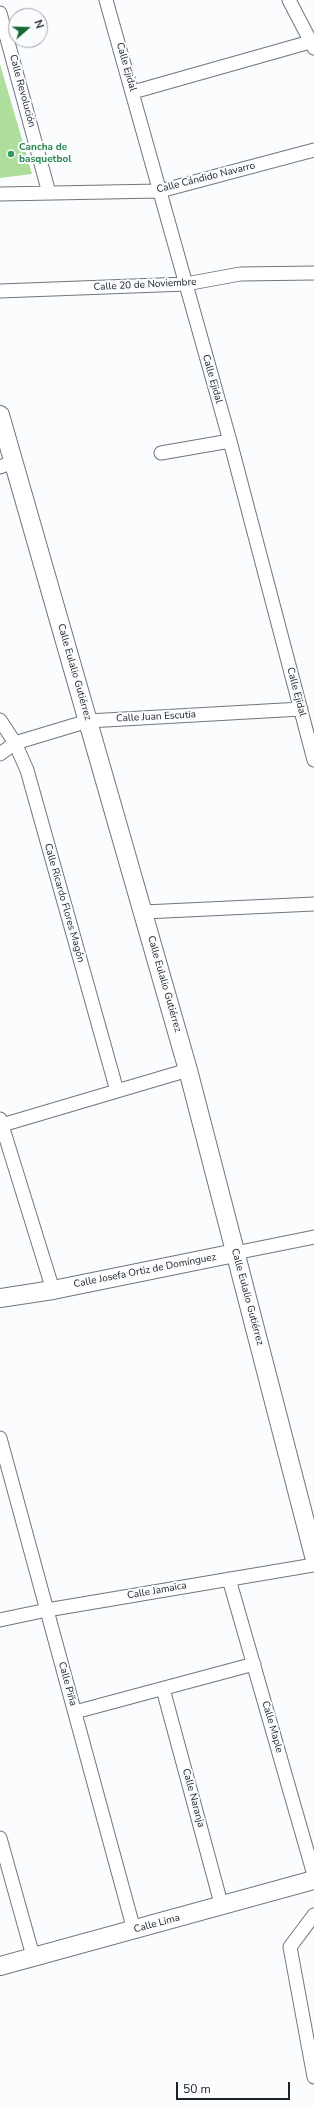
<!DOCTYPE html>
<meta charset="utf-8">
<style>
body{margin:0}
#map{position:relative;width:314px;height:2108px;overflow:hidden;background:#fafcfe;font-family:"Nunito Sans",sans-serif}
canvas{display:block}
.north{position:absolute;left:8px;top:8px;width:40px;height:40px;box-sizing:border-box;background:#fafcfe;border:1px solid #a3a5a8;border-radius:50%;rotate:70deg;font-size:11px;font-weight:700;line-height:16px;text-align:center;color:#202326}
.north::after{content:'';display:block;margin:auto;width:14px;height:18px;background:#1b6837;clip-path:polygon(50% 0,100% 100%,50% 72%,0 100%)}
.scale{position:absolute;left:176px;top:2082px;width:114px;height:18px;box-sizing:border-box;border:2px solid #202326;border-top:0;padding-left:5px;font-size:12px;line-height:14px;white-space:nowrap;color:#202326;-webkit-text-stroke:3px #fafcfe;paint-order:stroke}
</style>
<div id="map">
<canvas width="314" height="2108"></canvas>
<div class="north">N</div>
<div class="scale">50 m</div>
</div>
<script>
const context = document.querySelector('canvas').getContext('2d');
context.lineJoin = 'round';
function fillPath(path, color) { context.fillStyle = color; context.fill(path, 'evenodd'); }
function strokePath(path, color, width, dash) { context.strokeStyle = color; context.lineWidth = width; context.lineCap = dash ? 'butt' : 'round'; context.setLineDash(dash || []); context.stroke(path); }
function label(font, color, halo, rows, align = 'center') {
  context.font = font + ' "Nunito Sans",sans-serif'; context.lineWidth = 4; context.setLineDash([]); context.textBaseline = 'middle'; context.strokeStyle = halo; context.fillStyle = color; for (const [text, x, y, turn = 0] of rows) {
    context.save(); context.translate(x, y); context.rotate((+turn || 0) * Math.PI / 180); context.textAlign = isNaN(turn) ? turn : align; if (halo) context.strokeText(text, 0, 0); context.fillText(text, 0, 0); context.restore();
  }
}
const green = new Path2D(`
 M0,64L32,174L0,178Z`);
const street = new Path2D(`
 M106,0L230,441L314,760
 M289,0L314,48
 M0,13L49,193
 M133,92L310,42
 M0,194L160,191L314,150
 M0,291L186,284L240,274L314,273
 M161,453L230,441
 M0,467L13,462
 M0,720L15,743L27,770L117,1091
 M0,754L15,743L88,721L301,709
 M144,912L314,904
 M0,1119L53,1290
 M2,1125L188,1070
 M235,1253L314,1237
 M0,1438L134,1930
 M229,1579L314,1875
 M0,1620L47,1610L314,1565
 M163,1689L222,1907
 M75,1712L254,1664
 M0,1838L33,1956
 M314,1915L290,1947L314,2077`);
const secondary = new Path2D(`
 M0,415L188,1070L314,1556
 M0,1298L53,1290L235,1253
 M0,1966L314,1880`);
const markers = [
 [11,154,4,"#2e9e5b"]
];
const streetNames = [
 ["Calle Ejidal",126,67,74],
 ["Calle Revolución",22,91,75],
 ["Calle Cándido Navarro",206,178,-14],
 ["Calle 20 de Noviembre",145,285,-3],
 ["Calle Ejidal",212,379,74],
 ["Calle Eulalio Gutiérrez",74,672,74],
 ["Calle Ejidal",296,692,75],
 ["Calle Juan Escutia",156,717,-3],
 ["Calle Ricardo Flores Magón",64,903,74],
 ["Calle Eulalio Gutiérrez",164,984,74],
 ["Calle Josefa Ortiz de Domínguez",145,1271,-11],
 ["Calle Eulalio Gutiérrez",247,1297,75],
 ["Calle Jamaica",157,1591,-10],
 ["Calle Piña",67,1684,75],
 ["Calle Maple",272,1727,74],
 ["Calle Naranja",193,1798,75],
 ["Calle Lima",157,1924,-15]
];
const leisureNames = [
 ["Cancha de",19,148],
 ["basquetbol",19,160]
];
fillPath(green, '#adde9c');
strokePath(street, '#6f767f', 15);
strokePath(secondary, '#6f767f', 20);
strokePath(street, '#fff', 13);
strokePath(secondary, '#fff', 18);
for (const [x, y, r, color] of markers) { const dot = new Path2D(); dot.arc(x, y, r, 0, 2 * Math.PI); context.fillStyle = color; context.fill(dot); strokePath(dot, '#fafcfe', 1.5); }
label('10px', '#202326', '#fafcfe', streetNames);
label('bold 10px', '#27864d', '#fafcfe', leisureNames, 'left');
</script>
